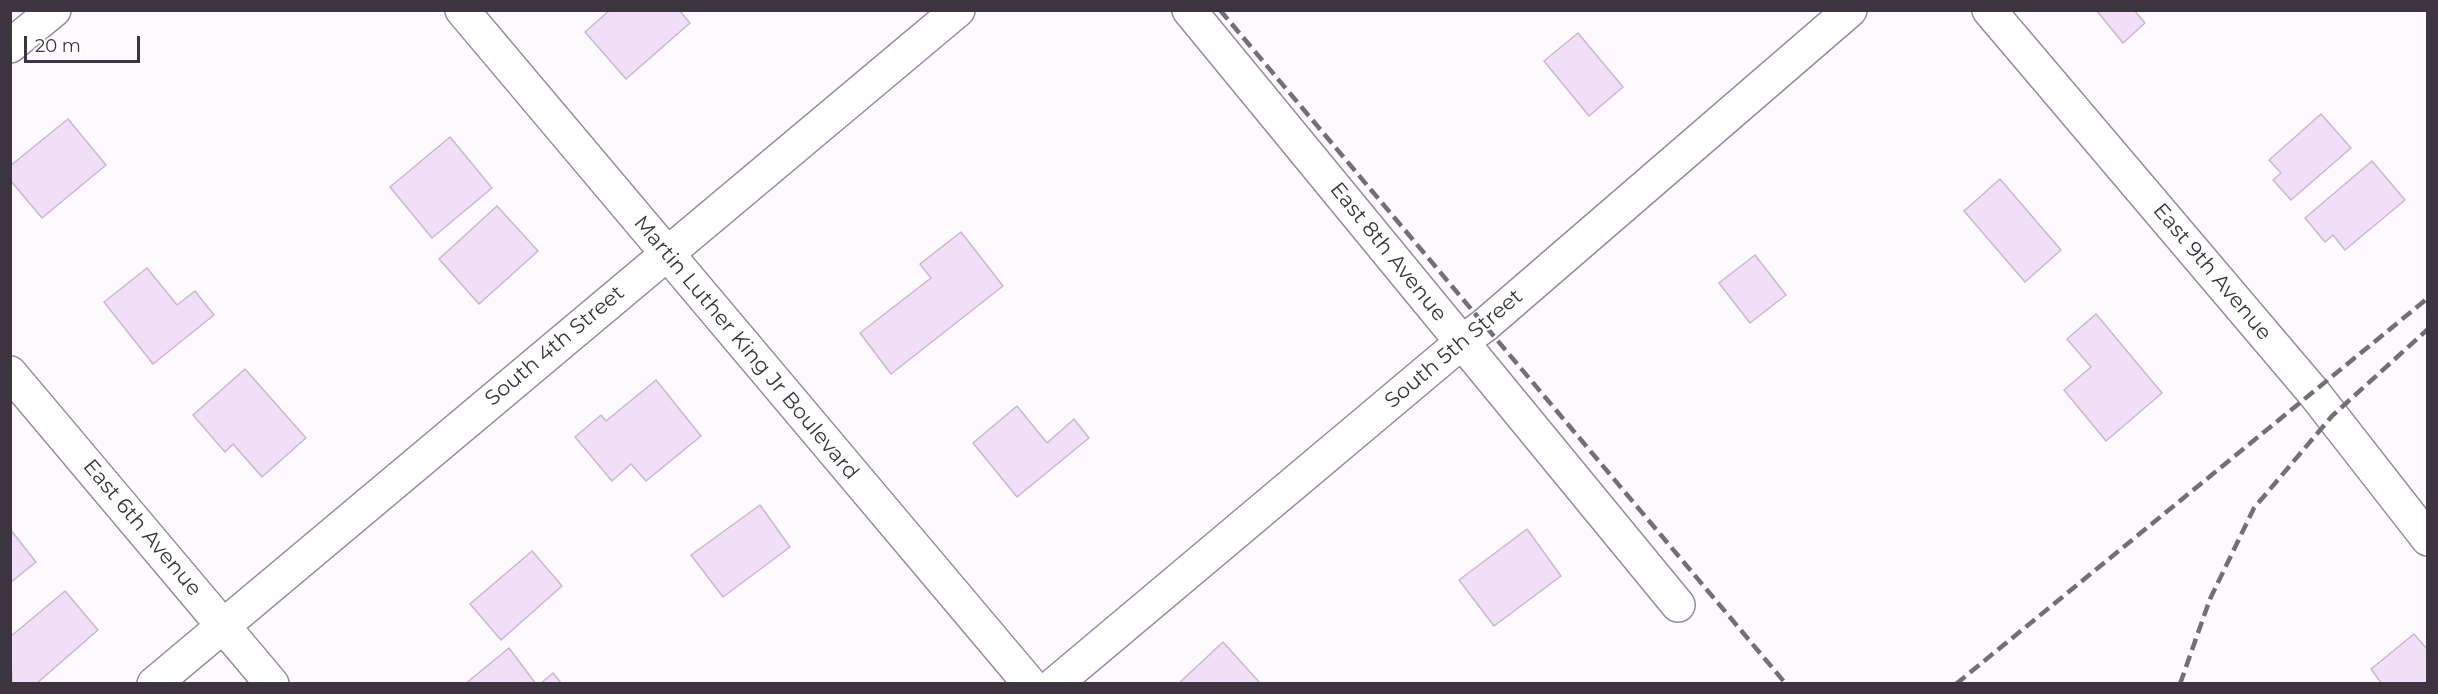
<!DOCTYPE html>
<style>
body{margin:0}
#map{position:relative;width:2438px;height:694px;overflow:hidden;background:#fdf9fe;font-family:Montserrat,sans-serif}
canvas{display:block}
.frame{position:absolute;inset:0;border:12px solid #3c353f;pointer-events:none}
.scale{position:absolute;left:24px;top:36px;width:116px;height:27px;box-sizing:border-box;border:3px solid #3c353f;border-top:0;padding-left:8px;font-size:18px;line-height:21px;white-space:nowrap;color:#3c353f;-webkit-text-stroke:4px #fff;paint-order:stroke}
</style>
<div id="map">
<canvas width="2438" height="694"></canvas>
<div class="frame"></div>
<div class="scale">20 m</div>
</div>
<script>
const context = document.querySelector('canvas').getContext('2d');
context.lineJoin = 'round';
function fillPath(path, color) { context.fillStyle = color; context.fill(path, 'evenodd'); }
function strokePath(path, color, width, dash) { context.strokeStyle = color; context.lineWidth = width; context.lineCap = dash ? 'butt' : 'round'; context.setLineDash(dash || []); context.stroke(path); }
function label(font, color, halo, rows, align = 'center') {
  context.font = font + ' Montserrat,sans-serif'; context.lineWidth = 4.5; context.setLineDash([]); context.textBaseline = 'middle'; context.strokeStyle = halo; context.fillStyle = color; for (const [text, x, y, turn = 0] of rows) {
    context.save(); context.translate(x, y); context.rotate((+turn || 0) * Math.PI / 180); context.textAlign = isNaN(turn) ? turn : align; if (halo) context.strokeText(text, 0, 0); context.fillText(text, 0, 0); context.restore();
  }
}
const building = new Path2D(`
 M610,10H679L690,23L626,79L585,32Z
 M2096,10H2134L2145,23L2123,43Z
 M1578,33L1623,87L1589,116L1544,61Z
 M2321,114L2351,148L2291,200L2273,180L2281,173L2269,160Z
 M68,119L106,165L42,218L10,180V166Z
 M450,137L492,188L432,238L390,187Z
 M2372,161L2405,200L2345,250L2333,235L2325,242L2305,218Z
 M2000,179L2061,250L2025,282L1964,211Z
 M497,206L538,251L479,304L439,259Z
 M961,232L1003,286L891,374L860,333L931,278L920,264Z
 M1755,255L1786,295L1750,323L1719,283Z
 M147,268L177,305L195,291L214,315L153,364L104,302Z
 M2096,314L2162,393L2106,441L2064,390L2091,367L2067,339Z
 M245,369L306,438L262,477L233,444L225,452L193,415Z
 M656,380L701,436L646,481L631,464L612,481L575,437L601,415L606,421Z
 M1017,406L1047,443L1074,419L1089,438L1017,497L973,443Z
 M760,505L790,547L723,597L691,555Z
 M10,529L36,562L10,583Z
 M1527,529L1561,576L1494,626L1459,580Z
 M532,551L562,586L501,640L470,604Z
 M65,591L98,630L36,684H12L10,637Z
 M2414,634L2428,650V684H2382L2371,669Z
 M1223,642L1260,683L1178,684Z
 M509,648L536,684H465Z
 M553,673L562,684H540Z`);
const minor = new Path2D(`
 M1189,10L1678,605
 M1989,10L2314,393L2428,539
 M10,46L54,10
 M10,373L272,684
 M154,684L958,10
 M1055,684L1462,342L1485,325L1850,10`);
const primary = new Path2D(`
 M462,10L1030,684`);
const rail = new Path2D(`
 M1220,10L1786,684
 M1956,684L2428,298
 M2180,684L2210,599L2254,508L2332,416L2428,329`);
const streetNames = [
 ["East 8th Avenue",1388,252,51],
 ["East 9th Avenue",2212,272,50],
 ["South 4th Street",555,346,-40],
 ["Martin Luther King Jr Boulevard",746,348,50],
 ["South 5th Street",1454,349,-40],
 ["East 6th Avenue",142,528,50]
];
fillPath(building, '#f1dff8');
strokePath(building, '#c9b7d0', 1.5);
strokePath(minor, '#99889f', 36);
strokePath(primary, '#99889f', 36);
strokePath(minor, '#fff', 33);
strokePath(primary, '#fff', 33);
strokePath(rail, '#746e76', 4.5, [12, 6]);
label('21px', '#3c353f', '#fff', streetNames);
</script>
